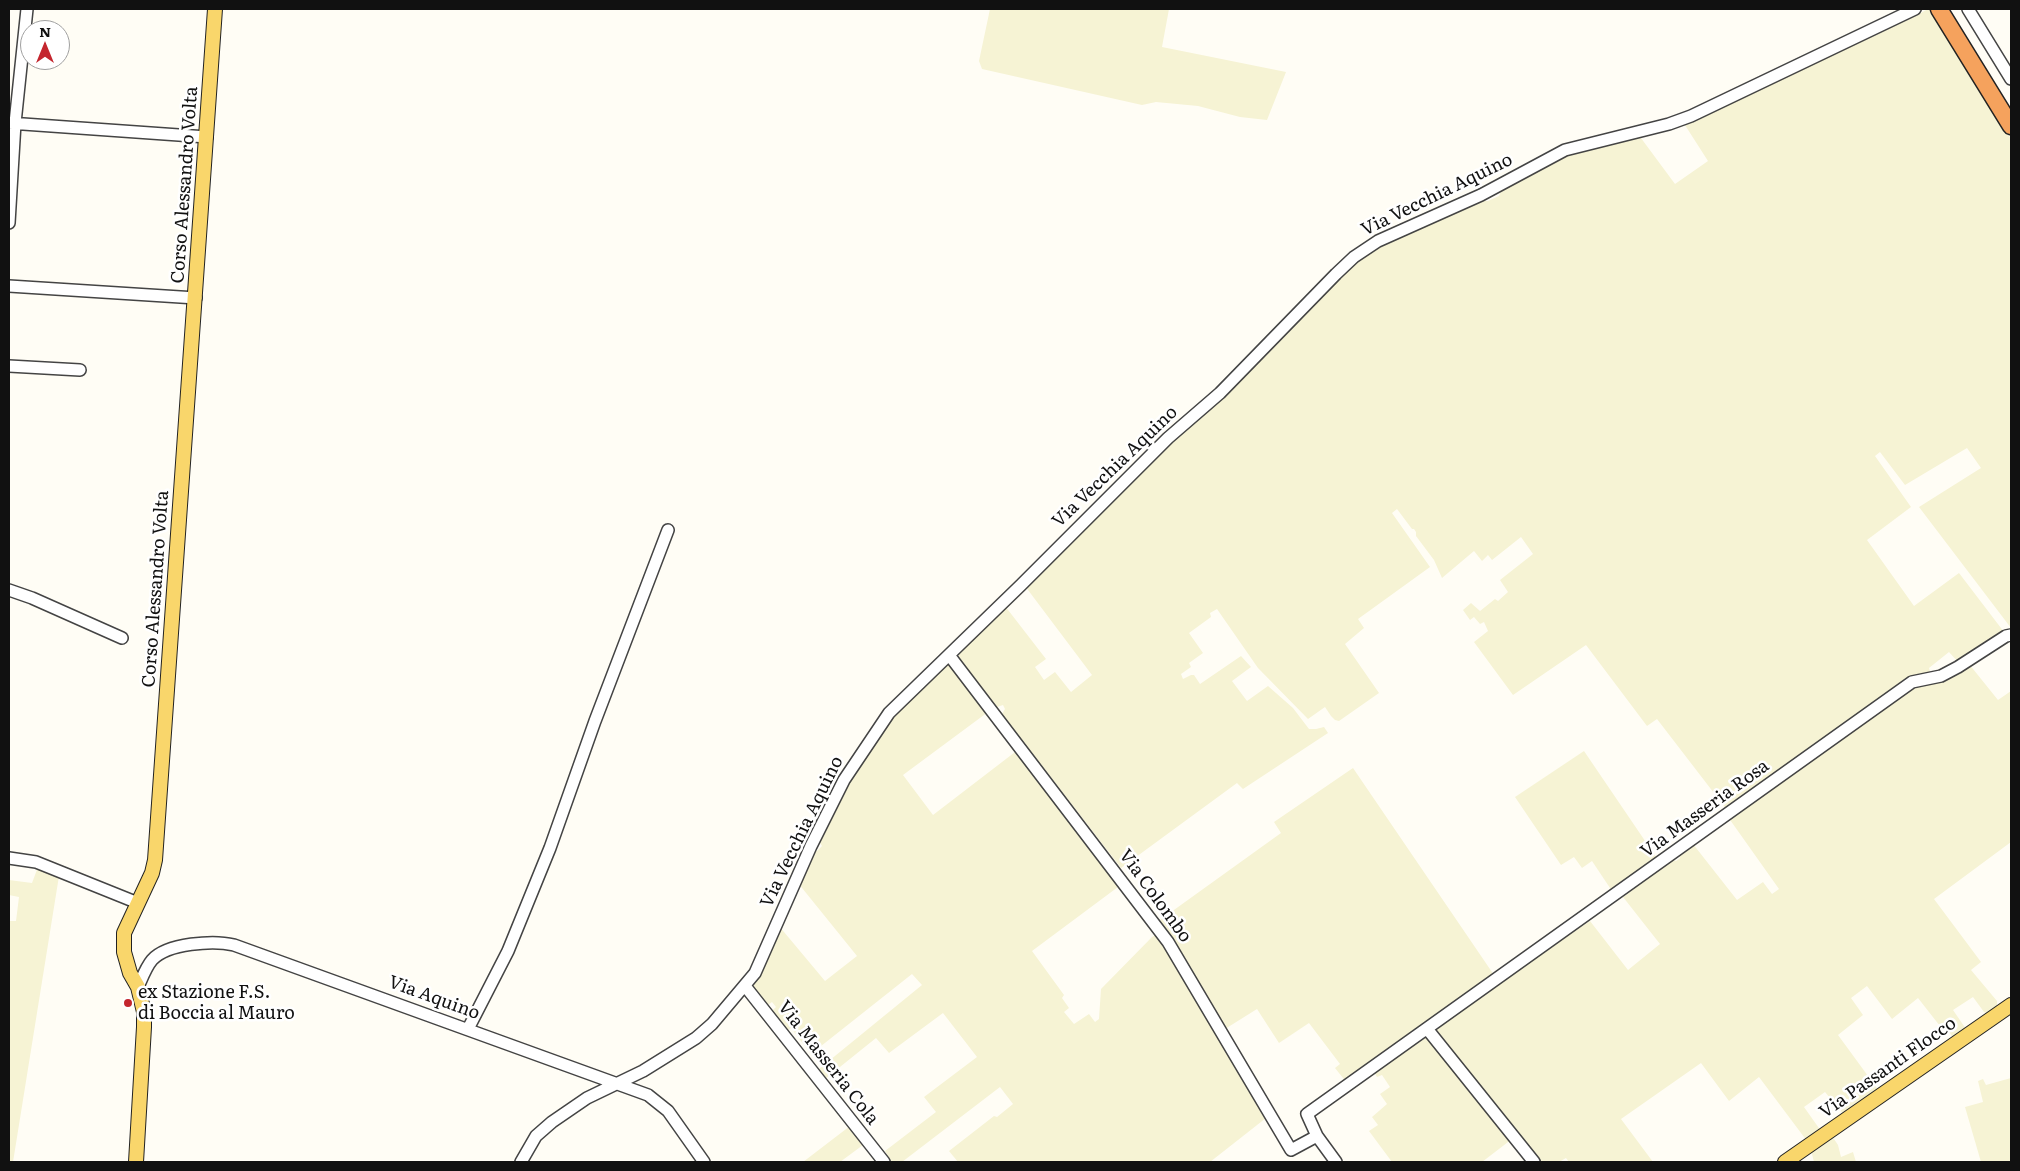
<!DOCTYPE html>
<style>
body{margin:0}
#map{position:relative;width:2020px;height:1171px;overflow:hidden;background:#fffdf5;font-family:Literata,serif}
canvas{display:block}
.frame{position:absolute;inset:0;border:10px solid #111;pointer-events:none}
.north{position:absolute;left:20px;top:20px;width:50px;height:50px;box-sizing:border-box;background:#fff;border:1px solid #a0a0a0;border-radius:50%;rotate:0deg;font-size:14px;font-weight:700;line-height:20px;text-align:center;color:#111}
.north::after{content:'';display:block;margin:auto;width:18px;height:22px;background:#c4262e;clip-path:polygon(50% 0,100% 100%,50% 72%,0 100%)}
</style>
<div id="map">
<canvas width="2020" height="1171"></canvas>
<div class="frame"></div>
<div class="north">N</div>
</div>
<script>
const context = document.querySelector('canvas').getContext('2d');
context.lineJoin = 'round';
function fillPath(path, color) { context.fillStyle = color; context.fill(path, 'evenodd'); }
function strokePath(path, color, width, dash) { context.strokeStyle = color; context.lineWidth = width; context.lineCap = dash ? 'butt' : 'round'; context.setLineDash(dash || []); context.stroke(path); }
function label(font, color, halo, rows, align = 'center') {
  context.font = font + ' Literata,serif'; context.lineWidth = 5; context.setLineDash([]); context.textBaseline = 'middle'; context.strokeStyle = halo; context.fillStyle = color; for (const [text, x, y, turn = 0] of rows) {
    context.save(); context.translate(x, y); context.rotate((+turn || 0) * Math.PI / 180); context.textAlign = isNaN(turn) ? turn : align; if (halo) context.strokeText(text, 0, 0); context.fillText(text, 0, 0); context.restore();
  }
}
const farmland = new Path2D(`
 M990,9H1169L1162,47L1286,72L1267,120L1240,117L1198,106L1156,102L1142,105L982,69L979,61Z
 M1928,9H1929L2011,139V628L1919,507L1981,468L1967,448L1905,485L1880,452L1875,456L1911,507L1867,540L1914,606L1959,573L2004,632L1958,662L1949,652L1929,668L1931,675L1727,810L1657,719L1647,726L1586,645L1513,695L1474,642L1488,631L1484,622L1480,624L1474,617L1470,620L1463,610L1471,603L1480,611L1495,599L1498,601L1508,592L1500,580L1533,554L1521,537L1492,560L1488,555L1482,561L1474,551L1442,578L1434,560L1416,536V532L1414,529H1412L1397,509L1392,513L1430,567L1358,619L1364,628L1345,644L1379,693L1339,721L1335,720L1331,716L1325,707L1308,719L1258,668L1217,609L1210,613L1211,617L1189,633L1203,653L1189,663L1191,667L1181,674L1183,679L1191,675H1194L1200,684L1241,656L1251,667L1232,681L1247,701L1268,686L1293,708L1309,729H1316L1324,727L1328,733L1243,789L1237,783L1121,868L1002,714L1005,709L1003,705L997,707L960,659L958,653L1005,606L1046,659L1035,667L1044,680L1055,672L1071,692L1092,675L1025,586L1336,278L1366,254L1383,244L1477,201H1488L1499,196L1502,189L1571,154L1638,134L1675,184L1708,161L1683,122L1796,69L1799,71L1884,29L1910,19Z
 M946,663L951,664L988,712L903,775L933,815L1019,749L1122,884L1032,951L1064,995L1062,998L1069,1008L1064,1012L1074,1024L1089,1014L1095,1022L1099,1019L1101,989L1152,937L1157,934L1266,1118L1210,1162H958L949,1151L994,1116L997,1117L1013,1104L1000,1087L902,1162H892L885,1151L936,1112L924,1097L977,1057L943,1013L889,1053L876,1038L825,1079L819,1069L922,985L912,974L811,1054L791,1028L787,1031L772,1011L776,1007L772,1002L768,1005L753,986L762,968L779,926L825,981L857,956L798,883L815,850L817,851L822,846L819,841L847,783L902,703Z
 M1969,664L1998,700L2011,691V842L1934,899L1981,962L1971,970L1997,1001V1007L1989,1014L1984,1012L1973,997L1953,1010L1966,1029L1953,1038L1950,1033L1947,1035L1918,998L1892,1019L1867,986L1851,998L1863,1015L1838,1035L1879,1091L1844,1115L1825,1092L1804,1107L1821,1131L1807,1141L1759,1077L1729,1101L1701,1063L1621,1119L1653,1162H1569L1566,1158L1559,1162H1537L1433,1031L1437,1027L1513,972L1590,921L1628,970L1660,944L1623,897L1673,860L1676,861L1680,858L1679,854L1693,844L1737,900L1763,882L1772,894L1779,889L1728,817L1908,687Z
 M1584,751L1658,860L1614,894L1592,861L1582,868L1574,857L1561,865L1515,797Z
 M1353,768L1494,975L1347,1083L1335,1068L1340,1064L1309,1023L1279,1043L1257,1009L1225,1029L1187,961L1160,920L1281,833L1274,822Z
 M38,867L59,876L13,1162H9V921H16L19,897L9,895V880L32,883Z
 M1427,1037L1512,1139L1482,1162H1392L1369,1131L1378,1125L1372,1117L1387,1104L1380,1094L1390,1087L1382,1075L1377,1077L1374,1072Z
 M2011,1078V1162H1981L1965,1107L1983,1102L1978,1081L1983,1079L1986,1085Z
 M850,1126L857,1138L859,1137L862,1141L861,1142L863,1145L840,1162H803Z
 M1832,1136L1838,1145L1841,1157L1853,1152L1856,1162H1814L1811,1150Z`);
const minor = new Path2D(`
 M1968,9L2011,79
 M9,123L207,137
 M9,223L15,123L27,9
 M9,286L196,298
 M9,366L80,370
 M9,590L32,598L122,638
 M949,655L1168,942L1291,1150L1317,1136L1336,1162
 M9,858L36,862L138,903
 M745,986L884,1162
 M138,987C142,978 146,967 152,960C167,943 214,940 234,945L648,1095L668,1111L704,1162
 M468,1029L508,951L550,848L595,721L668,530
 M1428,1030L1534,1162
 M1317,1136L1307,1114L1912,682L1941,676L1958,667L2006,636L2011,635
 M521,1162L536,1136L552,1122L587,1098L643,1071L696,1038L712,1024L755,973L811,846L844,780L889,713L1021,585L1168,438L1220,393L1336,274L1354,257L1378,241L1481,195L1565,150L1669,124L1691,116L1915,9`);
const major = new Path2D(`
 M136,1162L144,1027V1012L138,987L130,973L124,952V933L152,873L155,860L215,9
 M1785,1162L2011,1005`);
const highway = new Path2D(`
 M1939,9L2011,126`);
const markers = [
 [128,1003,5,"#c4262e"]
];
const streetNames = [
 ["Corso Alessandro Volta",185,185,-86],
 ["Via Vecchia Aquino",1437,195,-26],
 ["Via Vecchia Aquino",1115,467,-44],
 ["Corso Alessandro Volta",156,589,-86],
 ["Via Masseria Rosa",1705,809,-36],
 ["Via Vecchia Aquino",802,832,-64],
 ["Via Colombo",1155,896,54],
 ["Via Aquino",434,998,20],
 ["Via Masseria Cola",828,1063,52],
 ["Via Passanti Flocco",1888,1068,-35]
];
const poiNames = [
 ["ex Stazione F.S.",138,993],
 ["di Boccia al Mauro",138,1014]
];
fillPath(farmland, '#f6f3d4');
strokePath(minor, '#444', 14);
strokePath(major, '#222', 16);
strokePath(highway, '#222', 19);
strokePath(minor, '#fff', 11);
strokePath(major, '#f9d66b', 14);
strokePath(highway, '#f5a25d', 16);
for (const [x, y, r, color] of markers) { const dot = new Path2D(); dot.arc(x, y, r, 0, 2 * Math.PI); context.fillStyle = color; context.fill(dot); strokePath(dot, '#fff', 2); }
label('18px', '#111', '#fff', streetNames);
label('18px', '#111', '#fff', poiNames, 'left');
</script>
